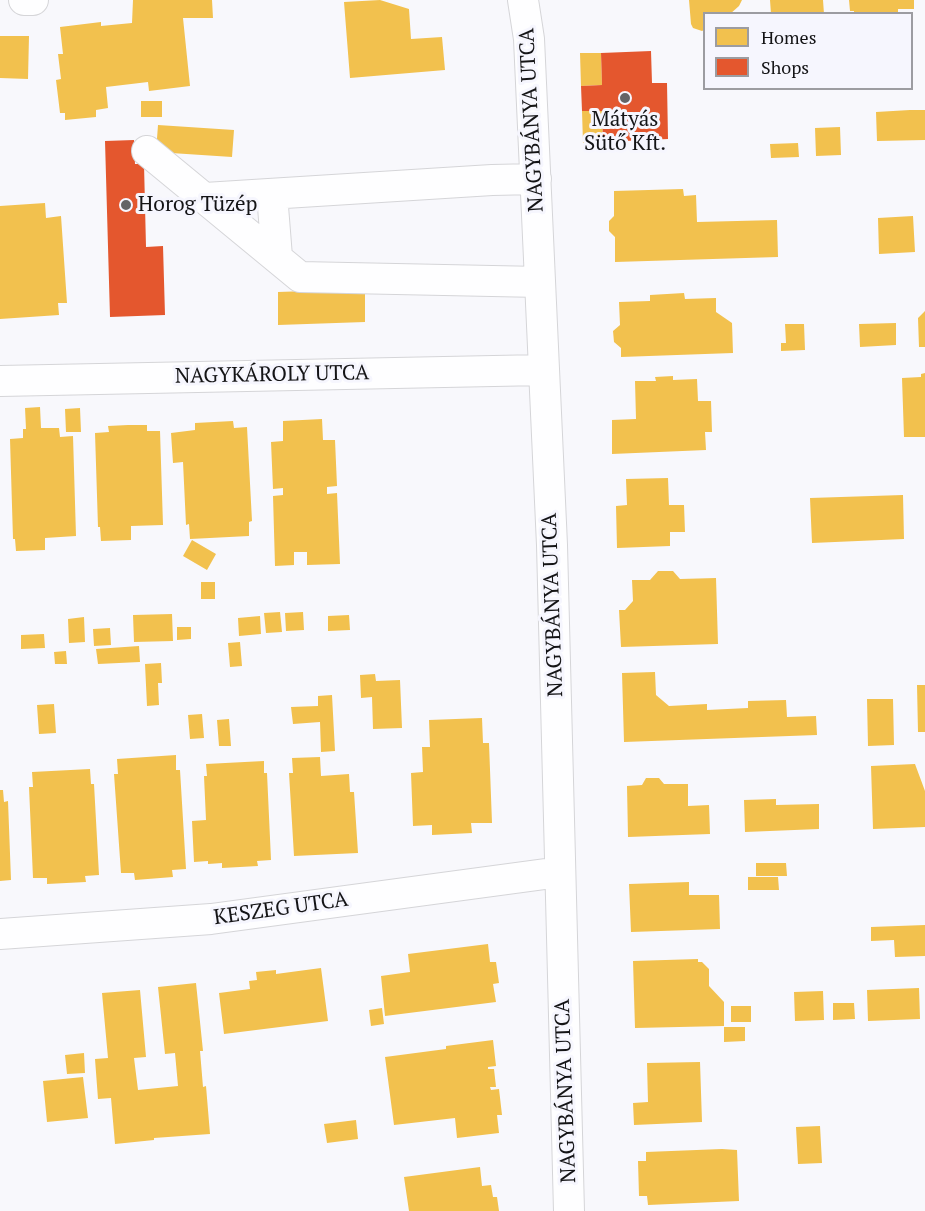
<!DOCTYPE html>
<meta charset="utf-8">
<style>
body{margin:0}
#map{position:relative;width:925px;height:1211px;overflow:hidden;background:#f8f8fc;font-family:"PT Serif",serif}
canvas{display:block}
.legend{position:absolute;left:703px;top:12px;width:210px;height:78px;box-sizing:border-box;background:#f6f6fe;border:2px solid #9c9ca1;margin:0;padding:8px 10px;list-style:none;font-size:18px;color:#141416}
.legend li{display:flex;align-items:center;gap:12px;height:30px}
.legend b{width:30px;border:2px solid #9c9ca1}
</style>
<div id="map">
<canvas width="925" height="1211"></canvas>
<ul class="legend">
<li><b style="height:16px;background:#f2c14e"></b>Homes</li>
<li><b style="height:16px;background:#e4572e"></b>Shops</li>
</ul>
</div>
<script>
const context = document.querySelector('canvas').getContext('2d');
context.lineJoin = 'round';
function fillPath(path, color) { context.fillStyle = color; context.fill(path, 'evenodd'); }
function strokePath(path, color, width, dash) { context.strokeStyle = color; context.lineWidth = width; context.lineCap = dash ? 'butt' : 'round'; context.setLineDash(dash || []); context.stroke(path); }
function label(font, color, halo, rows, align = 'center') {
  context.font = font + ' "PT Serif",serif'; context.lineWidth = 6; context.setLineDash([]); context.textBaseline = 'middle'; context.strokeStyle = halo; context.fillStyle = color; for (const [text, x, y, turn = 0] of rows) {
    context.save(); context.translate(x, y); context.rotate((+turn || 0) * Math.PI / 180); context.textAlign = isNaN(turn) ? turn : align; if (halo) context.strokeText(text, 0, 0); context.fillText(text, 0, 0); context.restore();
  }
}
const homes = new Path2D(`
 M133,0H212L213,18H183L190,86L149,91L148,82L106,87L108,108L96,110V117L65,120V113H60L56,80L61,79L58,54H63L60,27L101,22V26L132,23Z
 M380,0L409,9L411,39L442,37L445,70L350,78L344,2Z
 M689,0H742L739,6L730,14H704V30L702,31L693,28L691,24Z
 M770,0H823L824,14H771Z
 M849,0H914V9H898V14H854V11H850Z
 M0,36H29L28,79L0,78Z
 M580,53H601L602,85L581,86Z
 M141,101H162V117H141Z
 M910,110H925V140L877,141L876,112Z
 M582,111H602L603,142L583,143Z
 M158,125L234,130L232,157L156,152Z
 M840,127L841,155L816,156L815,128Z
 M798,143L799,157L771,158L770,144Z
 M683,189L684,196L696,195L697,222L777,220L778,257L615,262V237L609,231V221L614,216V191Z
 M45,203L46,218L61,216L67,303H58L59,315L0,319V206Z
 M913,216L915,252L879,254L878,218Z
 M365,289V322L278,325V292Z
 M684,293L685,299L716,298V312L732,323L733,353L621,357V348L614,342L613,331L620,325L619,302L650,301V295Z
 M925,311V347H919L918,318Z
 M896,323V345L860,347L859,324Z
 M785,324H804L805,350L781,351V343H786Z
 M925,373V437H904L902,378L921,377V374Z
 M673,376V380L697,379L698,401H711L712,432H705L706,450L612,454V420L636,419L635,381H656L655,377Z
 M40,407L41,428H59L60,437L73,436L76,536L45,538V550L16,551L15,539H13L10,439L23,438V429H26L25,408Z
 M80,408L81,432H66L65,409Z
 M322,419L323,440H335L337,486L327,487V494L337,493L340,564L307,565V552H294V565L275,566L273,496L283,495V488L273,489L271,442L283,441V421Z
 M233,421L234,428L247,427L252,521L249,522V536L190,539L189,524L186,525L183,462L173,463L171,433L195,430V423Z
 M128,425H147V431H160L163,525L131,526V540L101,541L100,527H98L95,433L109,432L108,426Z
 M668,478L669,505H684L685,532H670V546L617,548L616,506L627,505L626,479Z
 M903,495L904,539L812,543L810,498Z
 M192,540L216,554L207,570L183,556Z
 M658,571H673L680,579L716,578L718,644L621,647L619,610H625L633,601L632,580H650Z
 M201,582H215V599H201Z
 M280,612L282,632L266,633L264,613Z
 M303,612L304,630L286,631L285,613Z
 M172,614L173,641L134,642L133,615Z
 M349,615L350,630L328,631V616Z
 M260,616L261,634L239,636L238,618Z
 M84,617L85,642L69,643L68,619Z
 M177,627H191V639L177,640Z
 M110,628L111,645L94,646L93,629Z
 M44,634L45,648L21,649V635Z
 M240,642L242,666L230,667L228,643Z
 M139,646L140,662L98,664L96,649Z
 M66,651L67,664H55L54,652Z
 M161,663L162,683H158L159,705L147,706L145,664Z
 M655,672L656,695L669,706L707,704V710L748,708V701L786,700L787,717L816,716L817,735L624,742L622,673Z
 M375,674L376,681L400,680L402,728L373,729L372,697L361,698L360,675Z
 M917,685H925V732H918Z
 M332,695L335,751L321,752L320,722L293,724L291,707L318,706V696Z
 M867,699H893L894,745L868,746Z
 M54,704L56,733L39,734L37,705Z
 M202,714L204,738L190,739L188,715Z
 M482,718L483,743H489L492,823H471L472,833L432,835V825L413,826L411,773L423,772L422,747H430L429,720Z
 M229,719L231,746H219L217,720Z
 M176,755V770H180L186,869L172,870L173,877L135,880L134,873H121L114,774H118L117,759Z
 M320,757L321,776L349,774L350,792H354L358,853L294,856L289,773H293L292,758Z
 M264,761V773H267L271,860L257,861L258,866L222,868V863L208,864V861L194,862L192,821L206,820L204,776H207L206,764Z
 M915,764L925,791V827L873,829L871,766Z
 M90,769L91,784H94L99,875L85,876L86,882L47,884V878H33L29,787H33L32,772Z
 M646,778H659L664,784H688V806L709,805L710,834L628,837L627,786L642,785Z
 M0,790H3L4,802L8,801L11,880L0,881Z
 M776,799V805L819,804V829L745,832L744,800Z
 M756,863H786L787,876H756Z
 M748,877H778L779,890H748Z
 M689,882V895H719L720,929L631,932L629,884Z
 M925,925V956L895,957L894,940L871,941V927Z
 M488,944L490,962H496L499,983L493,984L496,1002L385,1016L381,976L410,972L408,954Z
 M698,959V962H702L709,969V986L724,1002V1026L635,1028L633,961Z
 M321,968L328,1021L224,1034L219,993L250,989L249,981L257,980L256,972L276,970V974Z
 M196,983L203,1051H200L203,1087L206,1086L210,1134L154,1138V1140L115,1144L111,1098L98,1099L95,1059L108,1058L102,993L140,990L146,1057L134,1058L138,1090L178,1086L175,1053L165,1054L158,987Z
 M919,988L920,1019L868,1021L867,990Z
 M823,991L824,1020L795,1021L794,992Z
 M833,1003H854L855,1019L833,1020Z
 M731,1006H751V1022H731Z
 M382,1008L384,1024L371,1026L369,1010Z
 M724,1027H745V1041L724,1042Z
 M493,1040L496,1066L488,1067V1069H494L496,1087H490L491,1090L499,1089L502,1115H497L499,1133L457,1138L455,1118L394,1125L385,1057L446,1049V1046Z
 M84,1053L85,1073L67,1074L65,1055Z
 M700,1062L702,1122L634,1125L633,1103L648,1102L647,1063Z
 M83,1077L88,1118L47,1122L43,1081Z
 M356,1120L358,1139L327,1143L324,1124Z
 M820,1126L822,1163L798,1164L796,1127Z
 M722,1149L737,1150L739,1201L648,1205L647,1196H639L638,1161H646V1152Z
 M480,1167L482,1186L491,1185L493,1197H497L499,1211H409L404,1177Z`);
const shops = new Path2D(`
 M651,51L652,83H667L668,139L603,142L602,111H582L581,86L602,85L601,53Z
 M134,140L135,164H144L146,247L163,246L165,315L110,317L105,141Z`);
const minor = new Path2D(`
 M24,0H33
 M523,0L529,39L552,545L569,1211
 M147,151L300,277L540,282
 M272,194L277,257
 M205,198L492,180L536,179
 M0,381L543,370
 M0,934L211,919L560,872`);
const markers = [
 [625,98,6,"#646466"],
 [126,205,6,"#646466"]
];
const streetNames = [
 ["NAGYBÁNYA UTCA",532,120,-93],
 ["NAGYKÁROLY UTCA",272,375,-1],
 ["NAGYBÁNYA UTCA",553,605,-92],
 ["KESZEG UTCA",281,909,-8],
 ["NAGYBÁNYA UTCA",566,1091,-92]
];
const poiNames = [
 ["Mátyás",625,120],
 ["Sütő Kft.",625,144],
 ["Horog Tüzép",138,205,"left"]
];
fillPath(homes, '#f2c14e');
fillPath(shops, '#e4572e');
strokePath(minor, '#d5d5d8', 32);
strokePath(minor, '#fefeff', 30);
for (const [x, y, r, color] of markers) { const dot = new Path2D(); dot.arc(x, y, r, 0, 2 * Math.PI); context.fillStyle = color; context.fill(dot); strokePath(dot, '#f6f6fe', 2); }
label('21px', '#141416', '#f6f6fe', streetNames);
label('21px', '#141416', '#f6f6fe', poiNames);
</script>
